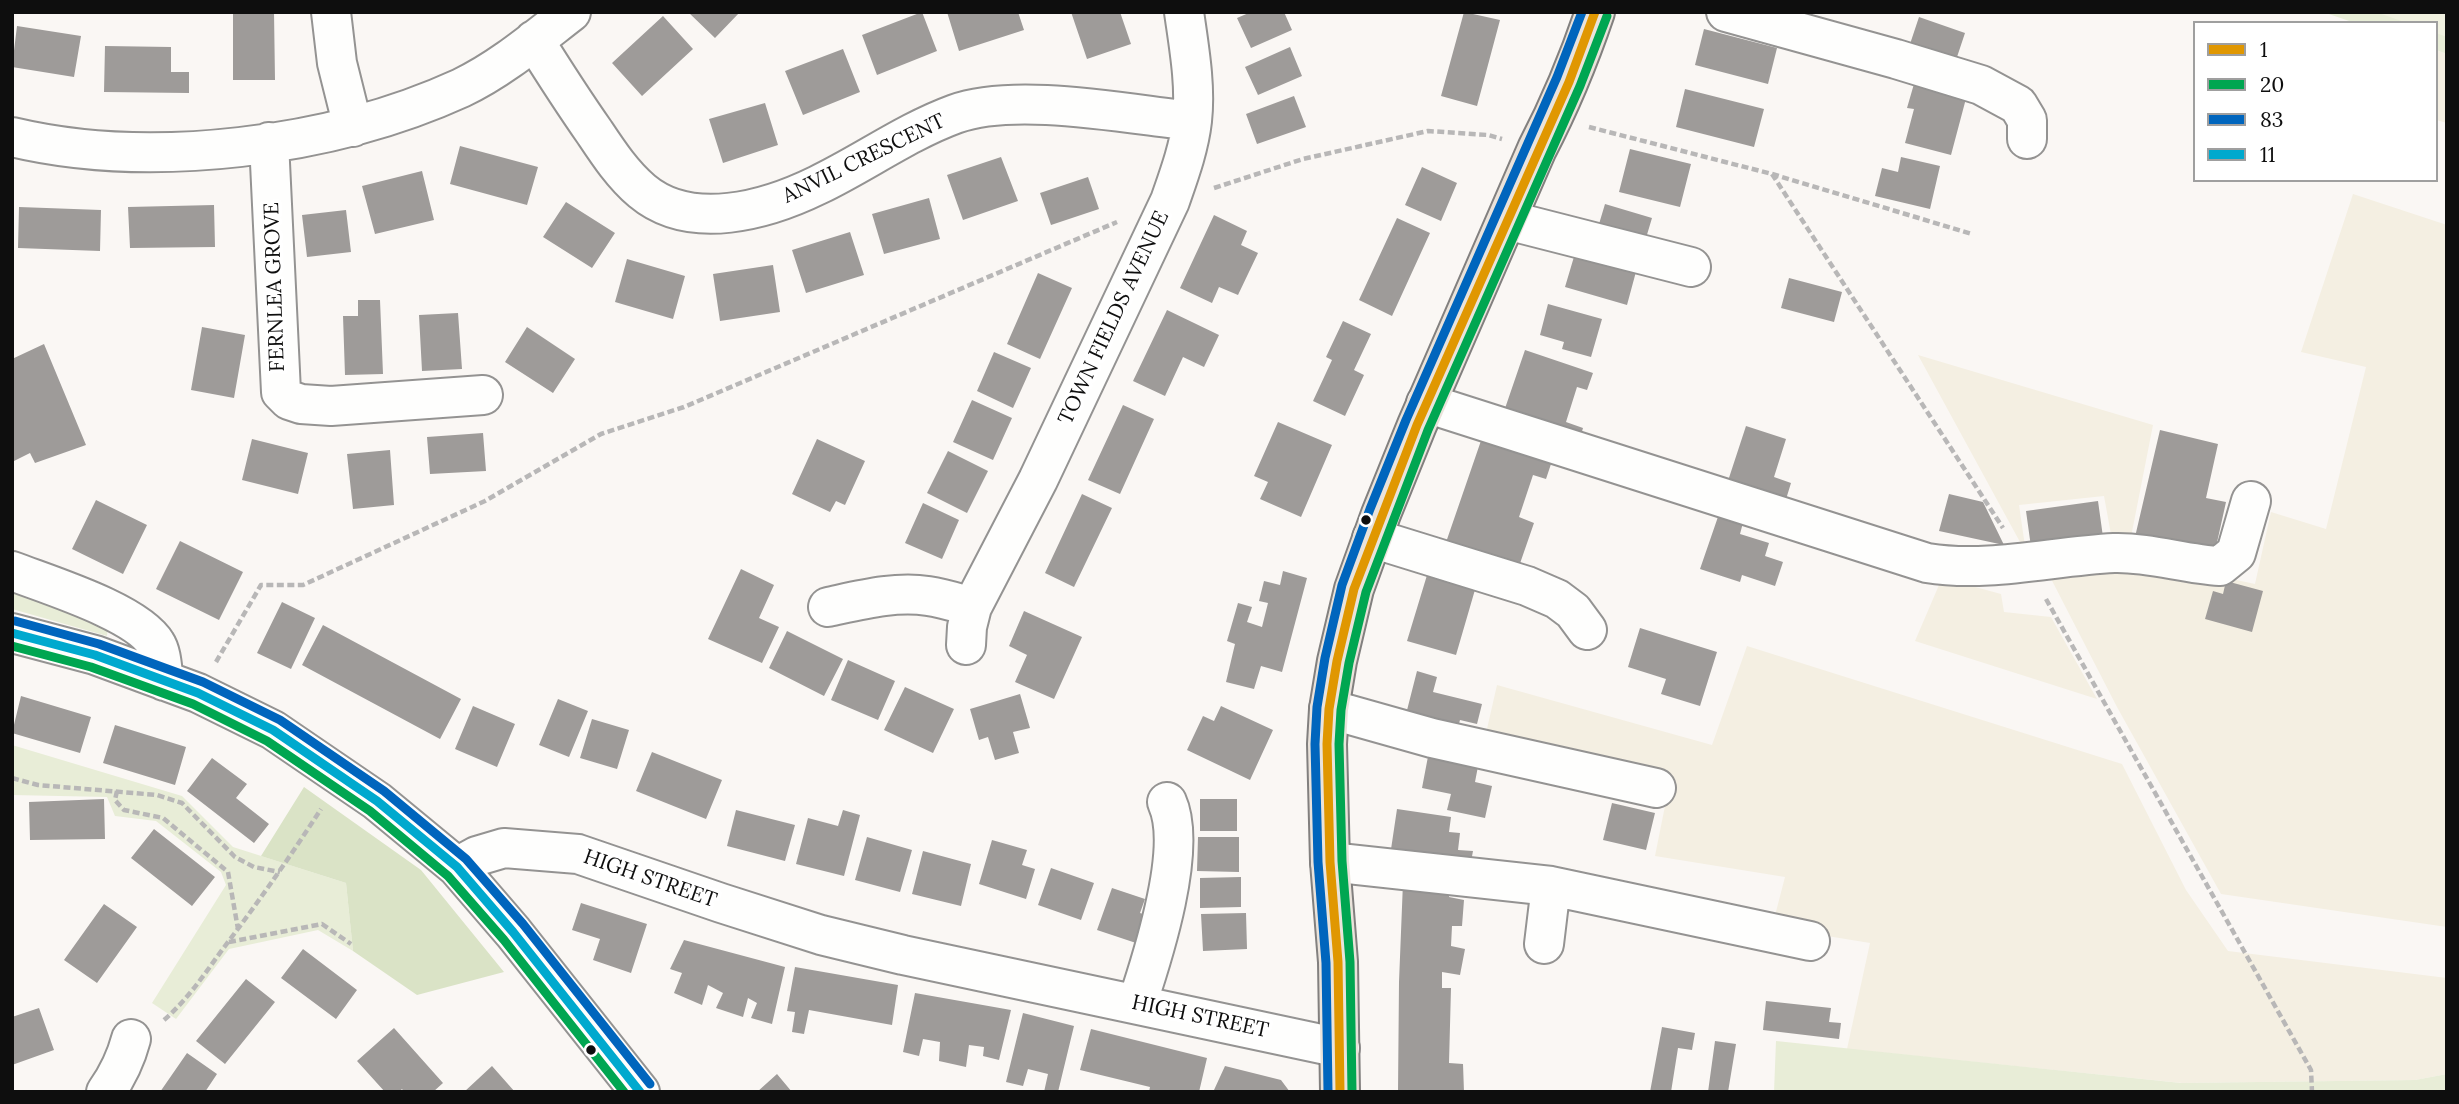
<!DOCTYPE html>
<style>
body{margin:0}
#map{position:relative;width:2459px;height:1104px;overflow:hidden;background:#faf7f4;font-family:Lora,serif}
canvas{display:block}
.frame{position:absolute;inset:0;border:14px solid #0e0e0e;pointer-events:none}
.legend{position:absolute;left:2193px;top:21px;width:245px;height:161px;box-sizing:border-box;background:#fff;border:2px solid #9f9f9f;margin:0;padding:9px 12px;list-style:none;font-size:21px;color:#0e0e0e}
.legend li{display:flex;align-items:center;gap:14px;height:35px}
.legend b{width:35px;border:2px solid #9f9f9f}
</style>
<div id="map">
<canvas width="2459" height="1104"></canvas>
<div class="frame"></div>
<ul class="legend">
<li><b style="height:9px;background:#e09701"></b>1</li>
<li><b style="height:9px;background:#00a651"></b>20</li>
<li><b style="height:9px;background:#0065bd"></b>83</li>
<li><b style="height:9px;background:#00a9ce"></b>11</li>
</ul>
</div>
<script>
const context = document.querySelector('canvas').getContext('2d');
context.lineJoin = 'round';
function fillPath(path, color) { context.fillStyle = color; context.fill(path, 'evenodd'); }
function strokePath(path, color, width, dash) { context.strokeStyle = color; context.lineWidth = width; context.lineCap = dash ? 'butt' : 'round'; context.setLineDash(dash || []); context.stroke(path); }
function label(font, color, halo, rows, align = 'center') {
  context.font = font + ' Lora,serif'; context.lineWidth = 7; context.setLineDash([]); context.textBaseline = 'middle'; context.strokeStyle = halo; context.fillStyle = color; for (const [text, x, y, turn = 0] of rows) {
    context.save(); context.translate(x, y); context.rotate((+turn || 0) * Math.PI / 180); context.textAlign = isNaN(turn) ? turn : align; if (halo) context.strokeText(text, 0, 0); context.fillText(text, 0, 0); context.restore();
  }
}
const farmland = new Path2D(`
 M2436,50L2447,54V123L2436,120Z
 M2353,194L2447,225V927L2221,894L2117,707L2046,569L2171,566L2255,584L2271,512L2326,529L2366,367L2301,352Z
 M1918,355L2153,425L2131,537L2112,540L2104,496L2019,505L2026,553Z
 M1942,578L2001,594L2004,612L2051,617L2097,699L1915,641Z
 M1747,646L2122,764L2186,890L2228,951L2447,978V1074L2415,1080L2182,1083L1847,1049L1870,943L1772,927L1785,877L1655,856L1669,786L1484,742L1497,685L1712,745Z`);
const green = new Path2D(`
 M2323,12H2447V54L2436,50V23H2355Z
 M12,591L108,625L107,636L12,609Z
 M12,745L182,796L233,847L346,883L353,951L318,930L229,949L176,1019L152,1003L226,885L221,872L156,821L115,816L107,797L12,795Z
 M1776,1041L2181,1083L2415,1080L2447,1074V1092H1774Z`);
const forest = new Path2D(`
 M304,787L421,870L504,972L417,995L353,951L346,883L261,856Z`);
const pitch = new Path2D(`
 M2376,12H2447V37L2436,33V23H2407Z`);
const building = new Path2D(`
 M233,12H274L275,80H233Z
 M688,12H740L715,38Z
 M922,12L937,51L877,75L862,35Z
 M947,12H1018L1024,30L959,51Z
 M1071,12H1120L1131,44L1087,59Z
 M1251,12H1284L1292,30L1251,48L1237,18Z
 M1464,12L1500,20L1477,106L1441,96Z
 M663,16L693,49L642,96L612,63Z
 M1919,17L1965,33L1954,66L1908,50Z
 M17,26L81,36L74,77L12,67Z
 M1704,29L1777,48L1768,84L1695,65Z
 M105,46L171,47V72H189V93L104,92Z
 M1290,47L1302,76L1258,95L1245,67Z
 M843,49L860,92L803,115L785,71Z
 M1916,77L1968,91L1951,155L1905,143L1914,109L1907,108Z
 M1685,89L1764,109L1754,147L1676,127Z
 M1294,96L1306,127L1257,144L1246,114Z
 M765,103L778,145L723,163L709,119Z
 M460,146L538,167L527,205L450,184Z
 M1630,149L1691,164L1680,207L1619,192Z
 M1001,157L1018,201L963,220L947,175Z
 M1901,157L1940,166L1930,209L1875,196L1882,168L1898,172Z
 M1422,167L1457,183L1441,221L1405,205Z
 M422,171L434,220L375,234L362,186Z
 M1088,177L1099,209L1051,225L1040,193Z
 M929,198L940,239L884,254L872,214Z
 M566,202L615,233L592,268L543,237Z
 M1605,204L1652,218L1643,248L1596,234Z
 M214,205L215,247L130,248L128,207Z
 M19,207L101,210L100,251L18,248Z
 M346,210L351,252L307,257L302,215Z
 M1214,215L1247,231L1241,245L1258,253L1238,295L1219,287L1212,303L1180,288Z
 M1397,218L1430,233L1392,316L1359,300Z
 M850,232L864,275L806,293L792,250Z
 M1576,250L1637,268L1627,305L1565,287Z
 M627,259L685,276L673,319L615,302Z
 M773,265L780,312L720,321L713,274Z
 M1038,273L1072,288L1040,359L1007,344Z
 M1789,278L1842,292L1834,322L1781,308Z
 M358,300H380L383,374L345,375L343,316H358Z
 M1548,304L1602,319L1591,357L1562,349L1564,342L1540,335Z
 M1167,310L1219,335L1204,367L1183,357L1165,396L1133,381Z
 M458,313L462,369L422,371L419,315Z
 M1343,321L1371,334L1354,370L1364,375L1345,416L1313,401L1332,360L1326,357Z
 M202,327L245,335L234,398L191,390Z
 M527,327L575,359L553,393L505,362Z
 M44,344L86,445L35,463L30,453L12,462V359Z
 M1525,350L1593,373L1587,390L1577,387L1566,422L1583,428L1577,448L1500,423Z
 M994,352L1031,368L1013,408L977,391Z
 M972,400L1012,418L993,460L953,442Z
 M1123,405L1154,419L1120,494L1088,480Z
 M1278,422L1332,445L1301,517L1260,499L1268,482L1254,476Z
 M1746,426L1786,439L1774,477L1791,483L1783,509L1725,490Z
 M2160,430L2218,444L2206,498L2226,502L2214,556L2135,537Z
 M1484,432L1554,455L1546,479L1533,475L1519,517L1534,523L1516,575L1443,551Z
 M483,433L486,471L430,474L427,437Z
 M252,439L308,453L298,494L242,480Z
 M817,439L865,461L845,505L836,501L830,512L792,494Z
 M390,450L394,505L353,509L347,454Z
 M948,451L988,471L967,513L927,493Z
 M1082,494L1112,508L1074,587L1045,573Z
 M1949,494L1983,502L2004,545L1939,531Z
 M96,500L147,525L123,574L72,549Z
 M2098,501L2103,537L2031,547L2026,511Z
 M923,503L959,520L942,559L905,543Z
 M1720,511L1744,519L1740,534L1769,543L1765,556L1783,562L1775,586L1742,575L1740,582L1700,569Z
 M180,541L243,572L219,620L156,589Z
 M1431,562L1479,576L1456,655L1407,641Z
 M741,569L774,585L759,618L779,627L762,663L708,639Z
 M1283,571L1307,578L1282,672L1261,666L1254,689L1226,682L1235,644L1227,641L1238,603L1252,607L1247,622L1262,627L1268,603L1259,601L1264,581L1280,585Z
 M2226,581L2263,591L2252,632L2205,619L2213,591L2223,594Z
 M282,602L315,618L291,669L257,653Z
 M1024,611L1082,637L1054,699L1015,682L1027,655L1009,646Z
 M323,625L461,699L440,739L302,665Z
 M1640,628L1717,652L1700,706L1661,694L1666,679L1628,667Z
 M787,631L843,659L824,696L769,668Z
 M848,660L895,681L878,720L831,700Z
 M1417,671L1437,677L1433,692L1482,704L1477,724L1460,720L1456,734L1404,722Z
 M905,687L954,709L933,753L884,730Z
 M1020,694L1030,728L1013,732L1019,753L995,760L988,737L979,740L970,709Z
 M21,696L91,717L80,753L12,733Z
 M558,699L588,711L569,757L539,745Z
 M473,706L515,724L497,767L455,749Z
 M1221,706L1273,730L1250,780L1187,750L1203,716L1214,721Z
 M592,719L629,730L617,769L580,758Z
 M115,725L186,747L175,785L103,763Z
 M1430,746L1480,756L1475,782L1492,786L1485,818L1447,810L1451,794L1422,788Z
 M652,752L722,780L706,819L636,791Z
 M212,758L247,784L236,798L269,824L254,843L187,791Z
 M104,799L105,839L30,840L29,802Z
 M1200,799H1237V831H1200Z
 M1612,803L1655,813L1646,850L1603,840Z
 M1397,809L1451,817L1449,832L1460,833L1458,850L1473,851L1470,867L1390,856Z
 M736,810L795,825L785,861L727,846Z
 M843,810L860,815L844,876L796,864L808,818L838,826Z
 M154,829L215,877L192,906L131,858Z
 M867,837L912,850L900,892L855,880Z
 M1198,837H1239V872L1197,871Z
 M992,840L1027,850L1022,865L1035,869L1026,899L979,884Z
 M923,851L971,864L961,906L912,894Z
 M1051,868L1094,883L1081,920L1038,905Z
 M1241,877V907L1200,908V878Z
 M1403,882L1450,888L1449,897L1464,900L1462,926H1452L1451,946L1465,949L1460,975L1442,972V988H1451L1449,1063L1463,1064L1464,1092H1398L1399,982Z
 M1112,888L1145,899L1140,913L1155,918L1145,946L1097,930Z
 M581,903L647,924L631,973L593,960L600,939L572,930Z
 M104,904L137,927L97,983L64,960Z
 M1246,913L1247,949L1203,951L1201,914Z
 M684,940L785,967L772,1024L751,1018L757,1003L748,998L743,1017L716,1008L723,993L708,985L702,1005L674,993L682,973L670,969Z
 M303,949L357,990L336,1019L281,978Z
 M795,967L898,985L892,1025L809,1010L804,1034L792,1032L795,1012L787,1011Z
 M246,979L275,1002L225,1064L196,1041Z
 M915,993L1011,1010L999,1060L983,1056L984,1047L969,1045L966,1067L939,1061L940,1042L923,1039L919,1056L903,1052Z
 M1766,1001L1831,1008L1829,1022L1841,1023L1839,1039L1763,1030Z
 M39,1008L54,1050L12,1065V1017Z
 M1023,1013L1074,1026L1058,1092H1044L1048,1074L1028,1069L1023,1086L1006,1082Z
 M1662,1027L1695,1033L1692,1050L1678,1048L1671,1092H1650Z
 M394,1028L443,1083L433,1092H404L402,1089L399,1092H385L357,1061Z
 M1091,1029L1207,1058L1199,1092H1149L1150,1087L1080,1070Z
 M1715,1041L1736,1044L1728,1092H1708Z
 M187,1053L217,1074L205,1092H160Z
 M492,1066L515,1092H464Z
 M1225,1066L1281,1080L1290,1092L1214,1090Z
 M777,1074L792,1092H757Z`);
const path = new Path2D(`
 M1589,127L1772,174L1972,234
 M1772,174L2003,528
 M1214,188L1303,159L1428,131L1488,135L1502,139
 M2046,599L2311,1070L2312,1092
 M216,662L261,585H303L485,501L601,434L684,407L1117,222
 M12,778L38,785L157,795L182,803L235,857L254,867L280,872
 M117,791L115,800L124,810L163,818L228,872L238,929
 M229,942L322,924L351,944
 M164,1020C187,1000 204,975 222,950C257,904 290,857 321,809`);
const minor = new Path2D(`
 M331,12L337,63L353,127
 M1726,12L1896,59L1981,85L2018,105L2027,120V139
 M534,40C554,72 574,103 595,133C609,154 623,175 642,191C691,232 767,210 818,185C864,163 906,132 955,114C1015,92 1127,114 1192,121
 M12,137C151,170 332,147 461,88C501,69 536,39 571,12
 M269,142L281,392L289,400L301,404L331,406L483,395
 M1507,220L1691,267
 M1426,403L1927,563C1989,573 2052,556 2114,553C2150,552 2184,564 2220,566L2236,553L2251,501
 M1372,538L1527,586L1557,599L1573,611L1587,630
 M12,571C48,585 137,612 156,644C162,653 162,670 164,681
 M828,607C861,600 895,591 928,596C943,598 958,603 972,607
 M12,633L95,655L198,693L273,730L377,801L457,867L513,932L640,1092
 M966,645L967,627L972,607L1038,480L1170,201C1179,175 1189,148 1192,121C1196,86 1189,47 1184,12
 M1329,709L1432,738L1656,788
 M1330,862L1551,886L1810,941
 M457,867L477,856L504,848L578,854L721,903L821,935L903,955L1340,1048
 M1544,944L1551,886
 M1137,1004C1153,956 1188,848 1167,802
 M106,1092C118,1075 126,1058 131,1039`);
const major = new Path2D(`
 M1340,1092L1338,962L1330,862L1327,744L1329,709L1337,661L1354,589L1381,514L1417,425L1537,149C1560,105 1579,59 1595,12`);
const bus1 = new Path2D(`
 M1340,1092L1338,962L1330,862L1327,744L1329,709L1337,661L1354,589L1417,425L1569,82L1595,12`);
const bus2 = new Path2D(`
 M12,646L91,667L193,704L267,741L370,811L448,876L504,940L624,1092
 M1352,1092L1350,962L1342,861L1339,744L1341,710L1349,663L1366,592L1428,430L1580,86L1607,16`);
const bus3 = new Path2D(`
 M15,621L99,644L203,682L280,720L384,791L466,859L523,924L650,1084
 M1328,1092L1326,963L1318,862L1315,744L1317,707L1325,658L1342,585L1370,509L1406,420L1557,77L1582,12`);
const bus4 = new Path2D(`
 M12,633L95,655L198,693L273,730L377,801L457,867L513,932L640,1092`);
const markers = [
 [1366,520,6,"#0e0e0e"],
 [591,1050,6,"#0e0e0e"]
];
const streetNames = [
 ["ANVIL CRESCENT",864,159,-26],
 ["FERNLEA GROVE",275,287,-92],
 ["TOWN FIELDS AVENUE",1114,318,-65],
 ["HIGH STREET",650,879,19],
 ["HIGH STREET",1200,1017,12]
];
fillPath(farmland, '#f4efe2');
fillPath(green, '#e8edd7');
fillPath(forest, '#dae3c6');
fillPath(pitch, '#f0f1e0');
fillPath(building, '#9e9b99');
strokePath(minor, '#949392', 42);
strokePath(major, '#82807f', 42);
strokePath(path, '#b8b7b7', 4.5, [7, 3.5]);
strokePath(minor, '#fefefd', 38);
strokePath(major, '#eae3db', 38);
strokePath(bus1, '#e09701', 9);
strokePath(bus2, '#00a651', 9);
strokePath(bus3, '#0065bd', 9);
strokePath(bus4, '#00a9ce', 9);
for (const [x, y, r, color] of markers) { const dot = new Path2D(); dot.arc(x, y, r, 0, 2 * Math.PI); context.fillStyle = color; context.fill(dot); strokePath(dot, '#fff', 2.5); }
label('21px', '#0e0e0e', '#fff', streetNames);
</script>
